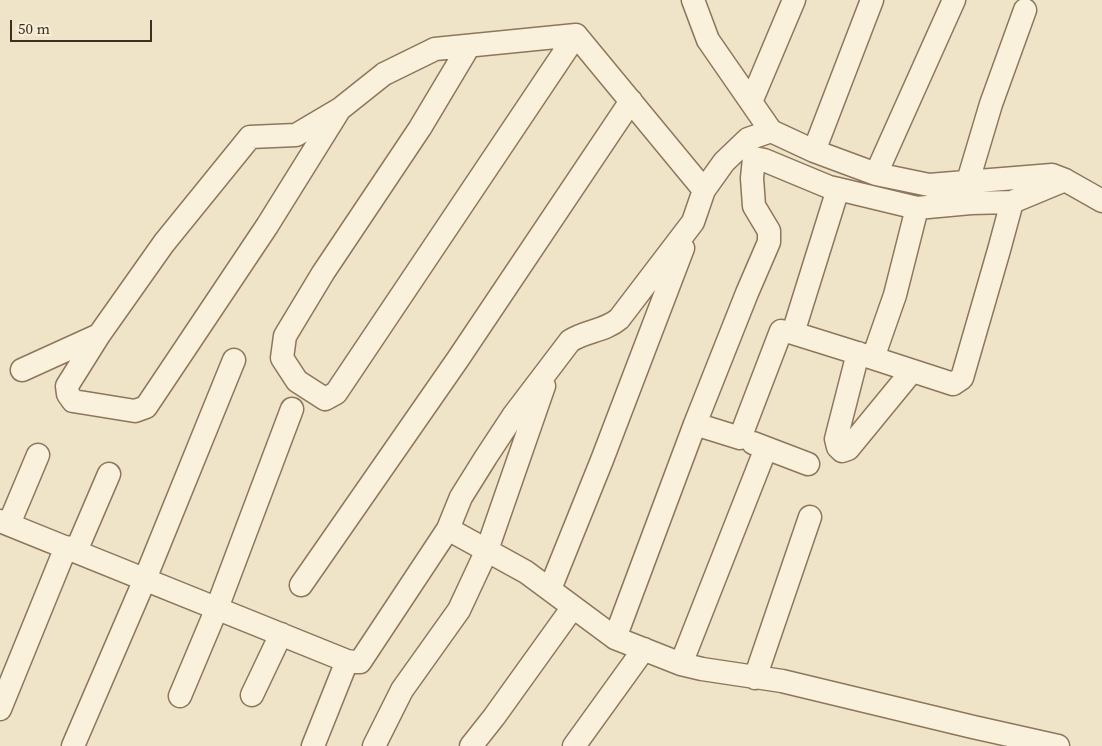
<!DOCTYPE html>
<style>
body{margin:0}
#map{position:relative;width:1102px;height:746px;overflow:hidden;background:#f0e4c8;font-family:"Source Serif 4",serif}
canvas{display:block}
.scale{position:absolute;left:10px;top:20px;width:142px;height:22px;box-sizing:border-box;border:2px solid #3d2e20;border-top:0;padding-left:6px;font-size:15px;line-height:18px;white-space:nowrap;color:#3d2e20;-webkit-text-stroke:4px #f7eed8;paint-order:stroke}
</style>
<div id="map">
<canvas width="1102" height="746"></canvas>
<div class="scale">50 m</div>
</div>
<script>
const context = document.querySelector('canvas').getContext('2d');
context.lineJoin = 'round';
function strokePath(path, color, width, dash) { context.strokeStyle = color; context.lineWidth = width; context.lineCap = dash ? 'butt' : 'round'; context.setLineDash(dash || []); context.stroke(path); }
const minor = new Path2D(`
 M693,0L708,40L771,131
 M469,46L420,128L323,273L285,336L282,358L297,381L325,399L336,393L576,35
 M751,102L794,0
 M814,151L872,0
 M876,174L954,0
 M968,181L991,104L1025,10
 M838,189L793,333L781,331L740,438L695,424L747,293L769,242V231L754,206L752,178L754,158L764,160L829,187L838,189L917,208L971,203L1012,202L1065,180
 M793,333L873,358L895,295L917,208
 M99,335L67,386L68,394L73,401L135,411L146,407L267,226L338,112
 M858,353L836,439L838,447L842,451L848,449L912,371
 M873,358L953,384L962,378L999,250L1012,202
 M22,370L99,335L164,243L250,137L296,135L340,109L384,74L435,49L576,35L704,190
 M753,443L808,464
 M0,521L347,661L354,662H360L448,529L461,497L486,457L513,416L570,341C585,331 605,331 619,319L693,222L704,190L724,162L748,139L771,131L814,151L876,174L929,185L1052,175L1065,180L1102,201
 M9,524L38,455
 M448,529L526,572L615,638L681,664L702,669L782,681L973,727L1058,746
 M76,551L109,474
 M301,585L458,359L631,101
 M550,589L602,460L683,248
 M615,638L695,424
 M681,664L766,448
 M755,678L810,517
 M252,695L281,634
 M180,696L217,608L292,409
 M0,709L66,547
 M73,746L145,579L234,360
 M313,746L347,661
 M374,746L402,690L459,610L487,550L544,386
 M471,746L494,717L573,607
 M574,746L644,649`);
strokePath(minor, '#8d765c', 25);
strokePath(minor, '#faf1dc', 22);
</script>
